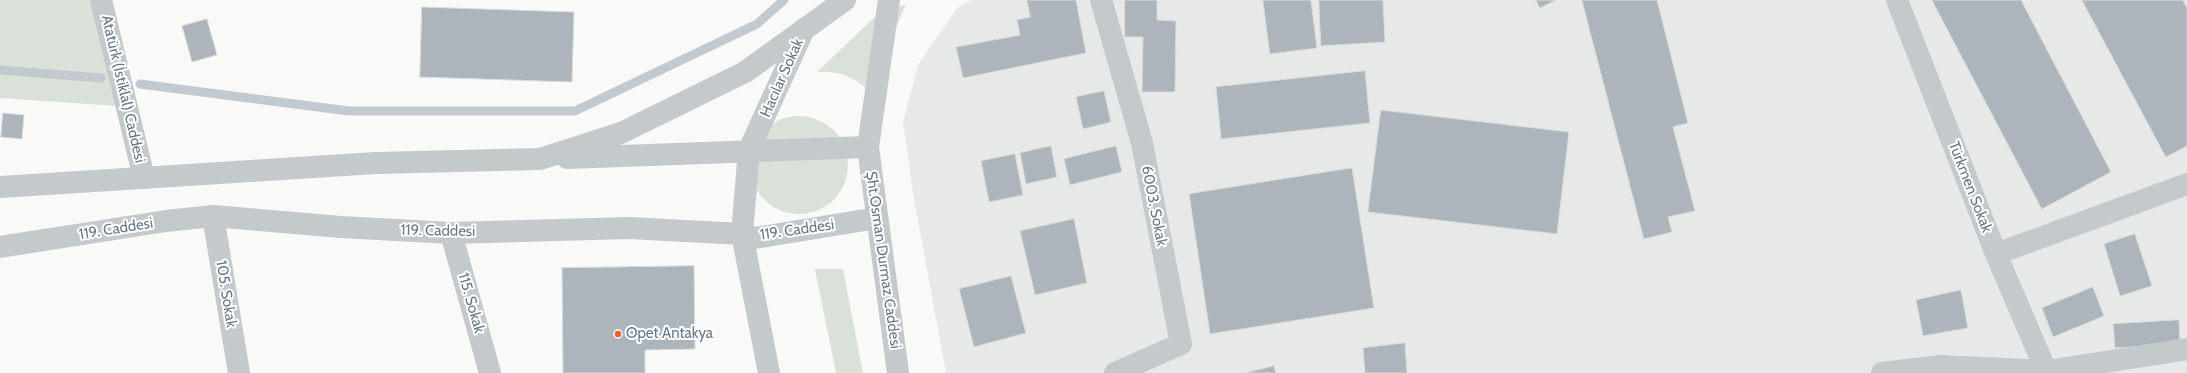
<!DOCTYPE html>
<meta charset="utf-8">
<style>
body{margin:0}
canvas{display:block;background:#f9f9f7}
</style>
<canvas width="2187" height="373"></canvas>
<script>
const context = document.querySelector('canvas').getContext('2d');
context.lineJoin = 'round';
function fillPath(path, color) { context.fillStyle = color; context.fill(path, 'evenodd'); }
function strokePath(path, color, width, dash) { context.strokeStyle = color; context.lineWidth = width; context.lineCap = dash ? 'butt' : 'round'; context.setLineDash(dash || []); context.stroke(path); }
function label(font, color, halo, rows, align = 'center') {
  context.font = font + ' Cabin,sans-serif'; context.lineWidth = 4; context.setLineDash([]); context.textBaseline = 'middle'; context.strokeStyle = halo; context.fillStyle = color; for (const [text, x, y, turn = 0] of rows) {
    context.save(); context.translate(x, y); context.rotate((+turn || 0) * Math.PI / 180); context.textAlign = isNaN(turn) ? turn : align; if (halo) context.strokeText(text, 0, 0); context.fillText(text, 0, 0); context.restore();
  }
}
const built = new Path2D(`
 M972,0H2187V373H946L913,193L903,122L918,65L957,8Z`);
const green = new Path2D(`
 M0,0H94L117,106L0,98Z
 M906,4L870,90C851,76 841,71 817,72L878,14Z
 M750 165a49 49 0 1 1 98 0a49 49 0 1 1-98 0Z
 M815,269H843L863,373H836Z`);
const stream = new Path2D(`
 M0,70L101,78
 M140,84L349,111H575L757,24L784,0`);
const building = new Path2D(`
 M1027,0H1076L1086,53L963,78L956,47L1020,35L1017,20L1030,17Z
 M1125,0H1157V20L1176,21L1175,92H1142L1143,37H1125Z
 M1263,0H1311L1317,48L1270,54Z
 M1319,0H1383L1385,42L1321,46Z
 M1536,0H1556L1540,8Z
 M1582,0H1657L1688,123L1673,127L1695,211L1668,217L1672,232L1644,239Z
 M1932,0H2021L2111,172L2042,209Z
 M2082,0H2183L2187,8V146L2166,157Z
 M422,7L574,12L572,82L420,77Z
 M207,19L217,55L192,62L182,26Z
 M1365,71L1370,123L1221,139L1216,87Z
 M1104,91L1111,122L1083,129L1076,97Z
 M1381,110L1569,132L1557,234L1368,212Z
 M3,113L24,115L22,139L1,137Z
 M1051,146L1057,177L1026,184L1020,153Z
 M1116,146L1122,172L1070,185L1064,159Z
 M1015,154L1023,195L989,202L981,161Z
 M1352,168L1374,308L1210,334L1189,194Z
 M1074,219L1087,283L1035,295L1020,231Z
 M2135,234L2152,286L2120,296L2104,244Z
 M694,266L695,349L645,350V373H563L562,268Z
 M1011,276L1026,333L974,347L959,289Z
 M2093,287L2104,316L2053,337L2042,308Z
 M1961,290L1968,328L1923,336L1916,300Z
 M2179,320L2180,344L2115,348L2113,324Z
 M1405,343L1407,373H1365L1363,348Z
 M1274,366L1276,373H1245Z`);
const minor = new Path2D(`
 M101,0L144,178
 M889,0L868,147L898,373
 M1101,0L1142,143L1181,344L1115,373
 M1897,0L1996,254L2047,373
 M567,158L868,147
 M0,187L376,163L540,159L621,133L745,72L845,0
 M213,216L239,373
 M451,233L490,373
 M0,247L166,221L213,216L341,227L451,233L629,228L742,234L755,238L877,218
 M1996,254L2187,184
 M769,373L742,234L749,150L804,29
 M1882,373L1940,366L2047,371L2187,349`);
const markers = [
 [618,334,4,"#e86128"]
];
const streetNames = [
 ["Hacılar Sokak",782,78,-66],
 ["Atatürk (İstiklal) Caddesi",123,89,77],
 ["Türkmen Sokak",1970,187,69],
 ["6003. Sokak",1154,206,79],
 ["119. Caddesi",116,229,-9],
 ["119. Caddesi",797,230,-8],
 ["119. Caddesi",438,231,1],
 ["Şht.Osman Durmaz Caddesi",883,260,82],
 ["105. Sokak",226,294,81],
 ["115. Sokak",471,303,74]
];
const poiNames = [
 ["Opet Antakya",626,334]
];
fillPath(built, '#e7e8e8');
fillPath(green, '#dae1d8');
strokePath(stream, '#c2cad0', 9);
fillPath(building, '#adb5bc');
strokePath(building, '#dbdbd9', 1);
strokePath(minor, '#c4c9cc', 22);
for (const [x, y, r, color] of markers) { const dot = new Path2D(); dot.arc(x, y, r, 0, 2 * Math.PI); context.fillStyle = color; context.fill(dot); strokePath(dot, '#fff', 1.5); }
label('15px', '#677888', '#fff', streetNames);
label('15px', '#677888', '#fff', poiNames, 'left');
</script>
